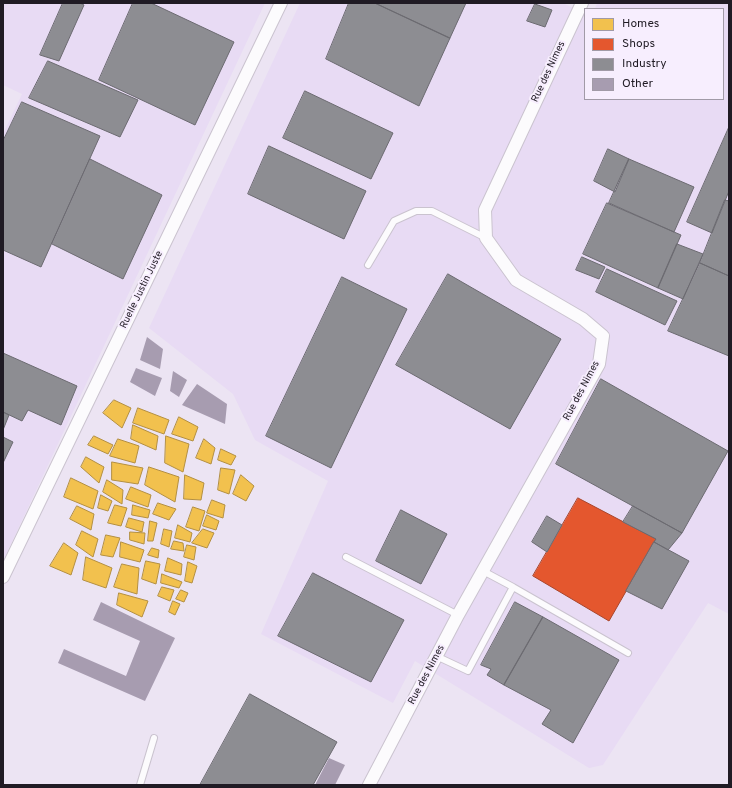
<!DOCTYPE html>
<style>
body{margin:0}
#map{position:relative;width:732px;height:788px;overflow:hidden;background:#ece4f3;font-family:Overpass,sans-serif}
canvas{display:block}
.frame{position:absolute;inset:0;border:4px solid #201b24;pointer-events:none}
.legend{position:absolute;left:584px;top:8px;width:140px;height:92px;box-sizing:border-box;background:#f7eefe;border:1px solid #a19aa7;margin:0;padding:5px 7px;list-style:none;font-size:12px;color:#201b24}
.legend li{display:flex;align-items:center;gap:8px;height:20px}
.legend b{width:20px;border:1px solid #a19aa7}
</style>
<div id="map">
<canvas width="732" height="788"></canvas>
<div class="frame"></div>
<ul class="legend">
<li><b style="height:11px;background:#f2c14e"></b>Homes</li>
<li><b style="height:11px;background:#e4572e"></b>Shops</li>
<li><b style="height:11px;background:#8d8d92"></b>Industry</li>
<li><b style="height:11px;background:#a79cb0"></b>Other</li>
</ul>
</div>
<script>
const context = document.querySelector('canvas').getContext('2d');
context.lineJoin = 'round';
function fillPath(path, color) { context.fillStyle = color; context.fill(path, 'evenodd'); }
function strokePath(path, color, width, dash) { context.strokeStyle = color; context.lineWidth = width; context.lineCap = dash ? 'butt' : 'round'; context.setLineDash(dash || []); context.stroke(path); }
function label(font, color, halo, rows, align = 'center') {
  context.font = font + ' Overpass,sans-serif'; context.lineWidth = 4; context.setLineDash([]); context.textBaseline = 'middle'; context.strokeStyle = halo; context.fillStyle = color; for (const [text, x, y, turn = 0] of rows) {
    context.save(); context.translate(x, y); context.rotate((+turn || 0) * Math.PI / 180); context.textAlign = isNaN(turn) ? turn : align; if (halo) context.strokeText(text, 0, 0); context.fillText(text, 0, 0); context.restore();
  }
}
const built = new Path2D(`
 M3,3H265L3,561V134L22,94L3,85Z
 M300,3H563L585,14V99H723V9H595L597,3H729V614L708,603L603,765L589,768L415,661L393,703L261,634L328,481L255,440L233,394L149,328Z`);
const homes = new Path2D(`
 M114,400L131,408L122,428L103,413Z
 M138,408L169,420L164,434L133,423Z
 M179,417L198,427L193,441L172,434Z
 M133,425L158,436L156,450L131,439Z
 M94,436L113,445L108,454L88,445Z
 M166,436L189,444L183,472L165,463Z
 M118,439L139,446L135,463L110,456Z
 M204,439L215,448L211,464L196,458Z
 M221,449L236,456L231,465L218,460Z
 M86,457L104,467L99,483L81,467Z
 M112,462L143,468L138,484L112,480Z
 M149,467L179,477L175,502L145,485Z
 M221,468L235,470L229,494L218,490Z
 M185,475L204,483L201,500L184,499Z
 M241,475L254,486L246,501L233,494Z
 M71,478L98,491L93,509L64,497Z
 M107,480L123,490L122,504L103,492Z
 M131,487L151,495L148,507L126,499Z
 M101,495L112,501L108,511L98,508Z
 M212,500L225,505L223,518L207,513Z
 M158,503L176,509L169,520L153,514Z
 M115,505L127,508L121,526L108,523Z
 M133,505L150,510L148,518L132,515Z
 M77,506L94,514L91,530L70,519Z
 M193,507L205,511L199,531L186,527Z
 M207,515L219,521L216,530L203,526Z
 M129,518L144,522L142,532L126,527Z
 M150,521L157,523L153,541H148Z
 M178,525L192,533L190,542L175,538Z
 M164,529L172,531L169,547L161,544Z
 M203,529L214,533L207,548L192,543Z
 M82,531L98,539L93,557L76,545Z
 M130,532L145,533L144,544L130,540Z
 M106,535L120,538L113,557L101,555Z
 M174,541L183,543L184,551L171,549Z
 M121,542L144,550L140,562L120,557Z
 M64,543L78,553L71,575L50,566Z
 M187,545L196,547L194,560L184,557Z
 M152,548L159,550L158,558L148,555Z
 M86,557L112,568L106,588L83,580Z
 M168,558L182,564L181,575L165,571Z
 M146,561L160,564L156,584L142,579Z
 M188,562L197,566L192,583L185,581Z
 M122,564L139,568L137,594L114,587Z
 M162,574L182,582L179,588L161,583Z
 M162,587L174,590L170,601L158,596Z
 M181,590L188,593L184,602L176,599Z
 M119,593L148,601L142,617L117,605Z
 M173,601L180,604L175,615L169,612Z`);
const shops = new Path2D(`
 M578,498L656,539L609,621L533,576Z`);
const industry = new Path2D(`
 M63,3H80L84,5L59,61L40,55Z
 M133,3H151L234,42L195,125L99,80Z
 M349,3H375L450,38L419,106L326,59Z
 M375,3H466L450,38Z
 M535,4L552,10L545,27L527,21Z
 M48,61L138,100L120,137L29,98Z
 M305,91L393,133L371,179L283,138Z
 M22,102L100,136L41,267L3,250V141Z
 M729,127V191L712,233L687,222Z
 M269,146L366,191L344,239L248,194Z
 M608,149L629,159L615,192L594,181Z
 M90,159L162,195L123,279L52,244Z
 M629,159L694,187L674,232L609,203Z
 M725,200L729,201V276L700,263Z
 M607,203L681,235L658,288L583,254Z
 M677,244L703,254L683,299L658,288Z
 M582,257L605,267L599,279L576,270Z
 M700,263L729,276V356L668,331Z
 M607,269L677,301L665,325L596,292Z
 M448,274L561,339L510,429L396,365Z
 M342,277L407,309L331,468L266,436Z
 M3,353L77,386L61,425L28,410L22,421L3,412Z
 M601,379L728,451L682,533L556,464Z
 M3,412L9,415L3,430Z
 M3,437L13,442L3,463Z
 M633,506L682,533L668,550L654,542L656,539L623,522Z
 M401,510L447,534L421,584L376,561Z
 M547,516L562,525L547,552L532,542Z
 M654,542L689,561L662,609L626,591Z
 M313,573L404,620L371,682L278,636Z
 M515,602L543,617L504,685L487,675L491,669L481,665Z
 M543,617L619,660L573,743L542,724L551,710L504,685Z
 M250,694L337,742L313,785H200Z`);
const building = new Path2D(`
 M147,337L163,349L160,369L140,360Z
 M136,368L162,378L155,396L130,382Z
 M173,371L187,380L179,397L170,391Z
 M197,384L227,404L225,424L182,405Z
 M101,602L175,638L145,701L58,663L64,649L126,676L140,641L93,620Z
 M329,758L345,765L335,785H315Z`);
const lane = new Path2D(`
 M368,265L394,221L416,211H432L486,238
 M346,557L458,615
 M483,571L513,587
 M436,656L468,671L513,587L628,653
 M140,785L154,738`);
const street = new Path2D(`
 M3,577L281,3
 M369,785L458,615L599,364L603,336L583,319L516,280L486,238L485,210L582,3`);
const streetNames = [
 ["Rue des Nimes",549,72,-65],
 ["Ruelle Justin Juste",142,290,-64],
 ["Rue des Nimes",582,391,-62],
 ["Rue des Nimes",427,675,-62]
];
fillPath(built, '#e8dbf4');
fillPath(homes, '#f2c14e');
strokePath(homes, '#b38f41', 1);
fillPath(shops, '#e4572e');
strokePath(shops, '#a9452b', 1);
fillPath(industry, '#8d8d92');
strokePath(industry, '#6c6b71', 1);
fillPath(building, '#a79cb0');
strokePath(lane, '#cac3cf', 8);
strokePath(street, '#cac3cf', 14);
strokePath(lane, '#fcfbfd', 6);
strokePath(street, '#fcfbfd', 12);
label('10px', '#201b24', '#f7eefe', streetNames);
</script>
